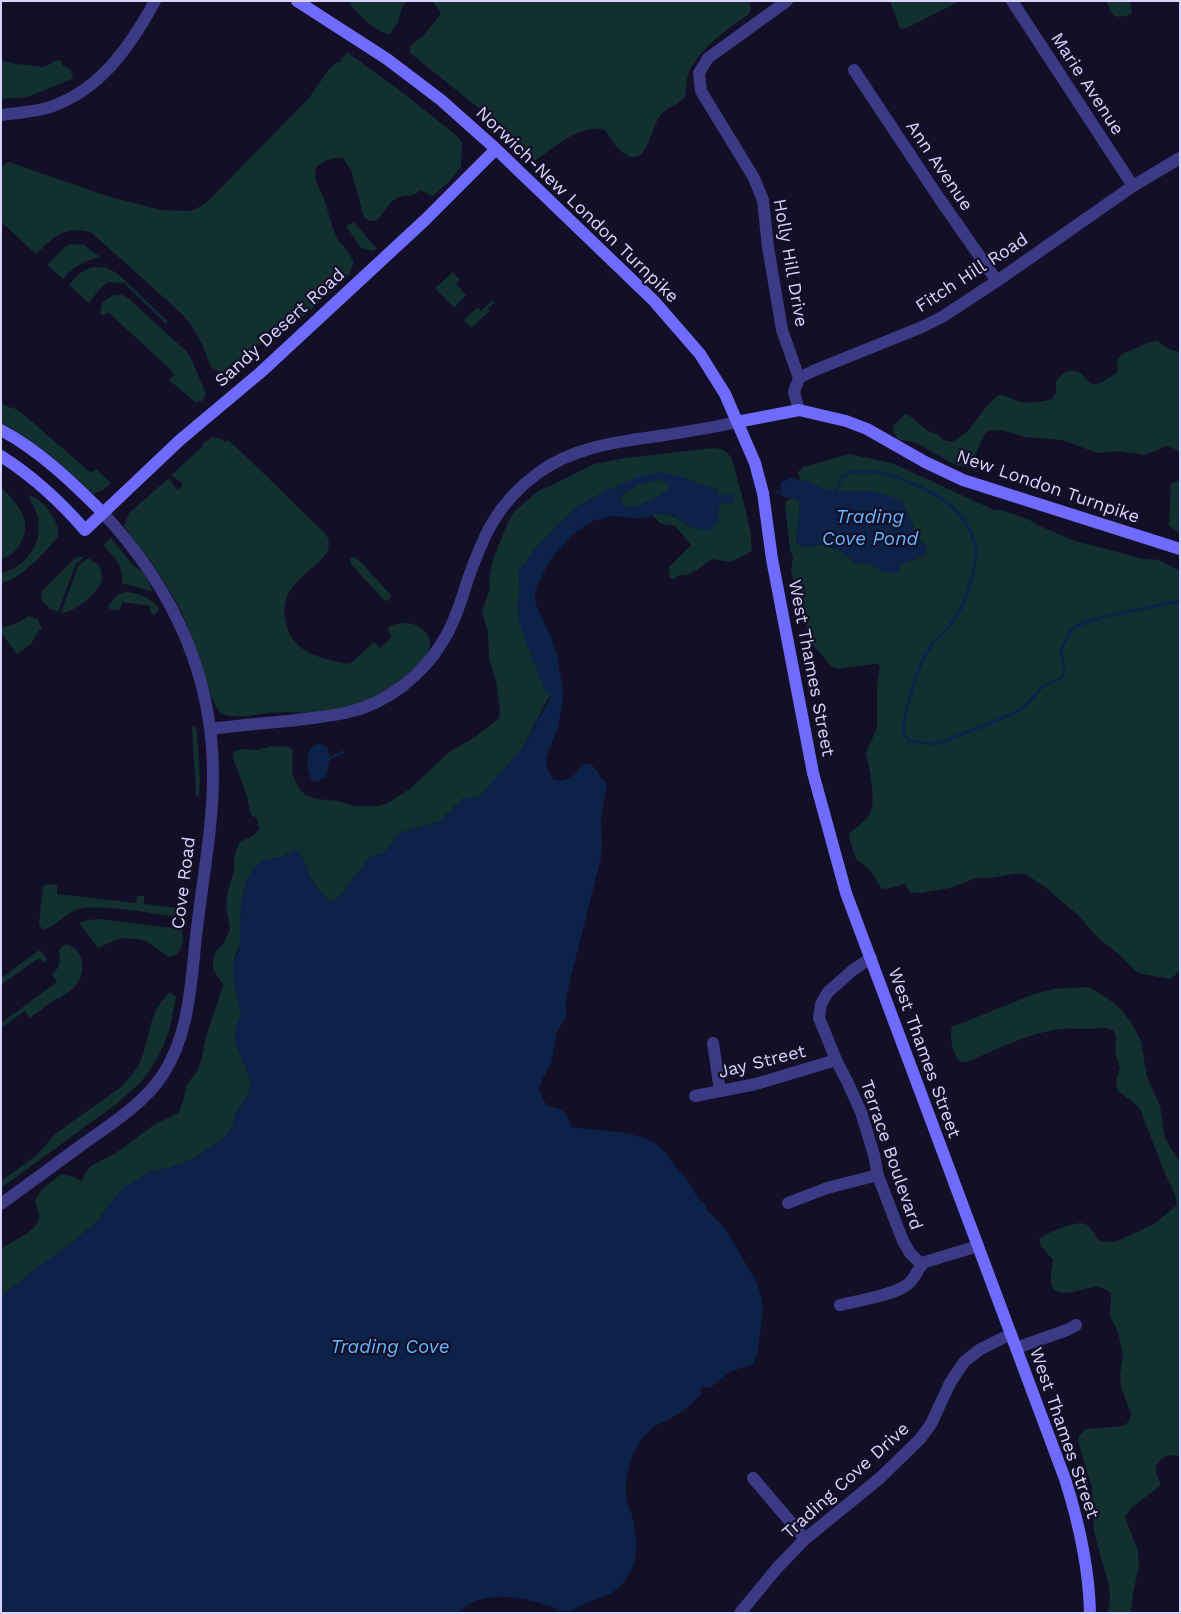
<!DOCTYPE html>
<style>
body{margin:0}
#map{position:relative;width:1181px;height:1614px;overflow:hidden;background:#130f26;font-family:"Work Sans",sans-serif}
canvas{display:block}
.frame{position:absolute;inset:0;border:2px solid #d9d4ff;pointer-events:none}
</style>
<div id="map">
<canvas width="1181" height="1614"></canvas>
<div class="frame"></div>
</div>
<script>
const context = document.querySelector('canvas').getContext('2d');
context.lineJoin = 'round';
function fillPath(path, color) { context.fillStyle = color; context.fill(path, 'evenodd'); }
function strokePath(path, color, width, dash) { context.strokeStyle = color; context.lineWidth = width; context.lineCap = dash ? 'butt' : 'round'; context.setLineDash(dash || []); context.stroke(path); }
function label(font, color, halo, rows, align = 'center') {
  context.font = font + ' "Work Sans",sans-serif'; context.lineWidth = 4.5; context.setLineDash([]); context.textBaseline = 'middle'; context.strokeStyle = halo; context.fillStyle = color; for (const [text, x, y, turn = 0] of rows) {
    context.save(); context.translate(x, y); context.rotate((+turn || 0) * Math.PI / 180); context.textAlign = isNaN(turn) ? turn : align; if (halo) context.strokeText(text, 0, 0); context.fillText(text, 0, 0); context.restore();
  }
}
const green = new Path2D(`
 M349,1H407L402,7L398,22L390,34C379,35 353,11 349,1Z
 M432,1H749L751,7L749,14C728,28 705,45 691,67C686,75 687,87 685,97C678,106 664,107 658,119C648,138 644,177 615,145C611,140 609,134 604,129C576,127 558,145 536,160H532L481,110L410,53V46L424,35L440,15V11Z
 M890,1H960L907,28L900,29Z
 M1106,1H1130L1132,12L1130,15C1111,19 1114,17 1106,1Z
 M347,52L398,89L457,136L462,143L461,167L450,181L433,196L420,190C415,198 403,194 395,199C383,206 380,231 364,217L351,170L343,158C333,157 320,161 315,170L316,181L325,201L332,226L338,240L346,249L354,262L349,275L302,318L265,339L229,371L221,373L211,367L202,344L193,328L183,315L92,233C65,225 55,236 36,254L1,222V167L9,162L110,197L161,210L191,211L205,204L309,98L329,69L337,62L339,63Z
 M1,60L16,64L43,67L57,60L61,61L62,65L71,70L73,77L70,80L27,97L1,99Z
 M354,222L377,249L373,251L361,248L346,226Z
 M71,244L84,245L100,257C82,262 76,265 63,279L47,265L66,246Z
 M92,267H105L117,273L168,322L166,324L124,283L107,282L98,291L89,303L69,285L80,273Z
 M453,272L460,280L456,283L466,295L454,308L435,288Z
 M113,295H122L129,299L186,351L191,358L206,394L202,401L195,402L169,380L174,375L172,371L108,312L103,316L100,313L102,303Z
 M493,300L495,302L488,309L490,311L471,328L464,320L478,307L481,311Z
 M1157,341L1169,349L1180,352V453L1175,449L1167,446L1145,455L1118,451L1098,453L1062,440L1025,437L1002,430L987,431C979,443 976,457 968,468L954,464L916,443L898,439L894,433L893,426L906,413L928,431L938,434L943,440L953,442L968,431L985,408L997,396C1005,393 1012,400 1020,402C1031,403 1042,402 1052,399L1056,393V382C1061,373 1072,366 1082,374C1086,377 1087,383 1093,384C1100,385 1113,376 1118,371L1117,360C1122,352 1126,353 1134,349C1146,344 1143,343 1157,341Z
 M1,402L9,408L12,407L22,413L91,473L96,469L111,483L102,491L96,492L94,495C64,466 37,443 1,422Z
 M213,437L220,438L225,442L228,440C262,470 292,503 326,534C329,540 330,545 327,553C318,565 304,573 294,585C277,604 284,639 306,651C319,658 333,661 347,664L351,663L374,642L380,648L392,637L388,630L390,626C418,614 444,640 422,661C395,688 362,708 323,712C305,714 287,711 270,713C258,714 231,720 221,713C210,704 194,643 187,625C178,603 165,582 151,562C143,550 132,539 124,526L129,513L169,478L176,489L181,488L182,483L171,475L203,446L202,444Z
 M714,448C723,449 727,451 732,459C737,480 755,534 751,552L731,562L712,559L697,570L687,575H680L674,579L670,578L669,567L691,545L675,526L661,524L652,515C667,510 678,518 690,527L718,522L719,504L734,502L718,497L717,490L681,477L661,472L607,490L577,507L557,525L531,554L519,571L520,593L517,609L553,696L549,697L521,750L479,798H463L440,821L400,833L384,853L370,857L342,894L331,902C322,896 314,884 309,874C305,865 303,854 295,850L284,856L263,861L247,879L242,901L240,920V944L235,956L233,976L241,1015L236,1028L235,1041L251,1081L249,1093L235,1116L233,1126L226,1136L197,1157L170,1168L150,1172L119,1192L99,1219L76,1240L37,1268L1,1297V1248C10,1243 38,1230 39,1219C40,1213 36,1206 35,1200L42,1189L61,1174L74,1177L82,1181L86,1172L91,1166L116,1153L155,1124L173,1116L179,1112L184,1098L186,1086L197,1071L202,1057L207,1033L222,989L223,985L213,969V961L216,951L224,943L230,929L226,906L228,890L234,871V856L240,842L254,835L259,829L257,818L251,815L247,796L233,758V754L235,751L242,749L257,750L272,746L280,747L287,746L293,750L292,773L300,790L306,795L317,799L338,801L353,806H378L386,804L411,788L449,752L475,737L499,718L500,710L496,681L489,659L488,632L482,611L490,589L489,582L493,559L509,520L515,511L538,491L550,486L594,464L625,458Z
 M849,454L892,463L994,510H1001L1030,520L1035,524L1072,540L1140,558L1159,560L1180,571V973L1178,972L1171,979L1142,974L1135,971L1121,956L1097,937L1078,915L1045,887L1027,875L1019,873L991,878H976L950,888L921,893H910L905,884L886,889L881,888L871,871L856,859L849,837L850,833C856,827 866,821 870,813C877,799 869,769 866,753L867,750L877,728V686L880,667L878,664H874L838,669L831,666L814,646L800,605L791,571L793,557L790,550L785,506L786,502L791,498L799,500L800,503L796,543L804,547L821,545L828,546L842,552L854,562L869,564L883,571L925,555L927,549L918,538L902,500L828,491L800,480L798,472L803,467Z
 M661,480L666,481L670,487C666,494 636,509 627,507C623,506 621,503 619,500C628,487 646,481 661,480Z
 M1177,481H1180V533L1169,526L1171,484Z
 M1,487C9,495 18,504 23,515C30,532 19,555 1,559Z
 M30,495C44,500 61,523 58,537C45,552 21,579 1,583V573C25,567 43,545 38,519C37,511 32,505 29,497Z
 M111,538L132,564L145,574L153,592L130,585L122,584C123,564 116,559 103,545Z
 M79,557H84L76,564L58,612L50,609L41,599L42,591L75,558Z
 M352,557L357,558L390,594L391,597L389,601L384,600L351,564L350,560Z
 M88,558L99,565C102,572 103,578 100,585C94,596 73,613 61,613L78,566Z
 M126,592C139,593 152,598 159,609L155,615L151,614L150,606L122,602L120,610L110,609L108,606L118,594Z
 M28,616L38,619L42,630H39L31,644L17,654L1,633V628L17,623Z
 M195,726L197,731L200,780L199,797L196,796L192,728Z
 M46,884L57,885V894L136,903L137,896H144V904L177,908L179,901L181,899L186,900L187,903L182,911L172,916C147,913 102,904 79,909C66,912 53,930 42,929L39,924L43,886Z
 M100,919L181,929C185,937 183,949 176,955L169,957L146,941L137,939L120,938L98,948L79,923L88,920Z
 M66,944C83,948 87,971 77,984C73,990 64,994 58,999L57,998L30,1018L25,1011L1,1028V1023L57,982L52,975C54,972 58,969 59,965C62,956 54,950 66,944Z
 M38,951H41L47,959L45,963L39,958L1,985V978Z
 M1089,987L1107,998L1121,1009L1132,1024L1141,1041L1147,1077L1160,1106L1165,1138L1180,1163V1456C1169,1453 1155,1458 1156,1471C1156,1477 1161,1479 1160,1486L1131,1508L1125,1517L1138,1551L1139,1567L1134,1588L1131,1610L1133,1613H1108L1110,1598L1109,1586L1094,1532L1092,1488L1078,1441L1079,1436L1086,1429L1124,1426L1129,1421L1131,1414L1121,1386L1120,1374L1123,1356L1118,1332L1110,1316L1111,1293C1107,1290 1102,1287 1097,1287C1086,1286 1054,1303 1051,1283C1050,1276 1052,1267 1053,1260L1041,1246L1039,1239C1046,1233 1077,1220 1085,1224C1091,1227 1095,1234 1098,1240L1109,1242H1115L1154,1224L1177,1205L1175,1194L1164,1171L1140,1109C1125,1091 1109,1097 1120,1068L1115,1053L1116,1038L1114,1031C1103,1025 1099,1029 1088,1029C1079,1029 1070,1028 1061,1029C1028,1033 997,1049 967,1062C964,1062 961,1062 959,1060C953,1056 949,1034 952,1027L1034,994L1055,989Z
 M169,993H172L176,997L169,1031L163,1047L150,1070L140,1083L115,1105L1,1188V1181L37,1155L55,1134L121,1087C130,1077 139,1068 143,1054C151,1030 149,1013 169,993Z`);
const water = new Path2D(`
 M661,472L681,477L717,490L718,496L733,494L734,502L719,504L718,522L709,531L690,527L674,515L657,514L644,518H633L612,516L593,521L572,535L550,560L536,588L535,598L536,605L551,637L557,655L563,689L562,705L558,728L546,757L547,768L553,779L564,781L574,775L582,765L591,764L598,772L601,779L607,783L601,819L602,844L601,858L569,985L565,1005L567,1015L557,1032L551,1064L542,1080L539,1089L544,1101L548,1106L560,1109L567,1115L571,1127C599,1132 651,1128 668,1156C673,1165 680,1171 687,1180C695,1190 693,1195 705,1204L707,1210L725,1228L757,1283L762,1300L763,1310L758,1350L753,1364L729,1372L710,1388L702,1387L701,1390V1395C696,1399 692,1404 687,1408C680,1414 670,1418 661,1423C648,1429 638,1443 632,1457C627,1470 624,1488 627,1501C628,1506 631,1511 632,1516C639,1543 640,1569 617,1589C607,1597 597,1599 586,1603C579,1606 574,1612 565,1611C558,1610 551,1606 543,1604C514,1596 482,1590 458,1613H1V1297L37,1268L76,1240L99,1219L119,1192L127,1185L150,1172L170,1168L197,1157L226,1136L233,1126L235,1116L249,1093L251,1081L235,1041L236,1028L241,1015L233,976V967L240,944V920L242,901L247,879L254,867L263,861L284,856L295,850C303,854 305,865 309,874C314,884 322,896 331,902L342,894L370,857L384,853L400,833L440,821L463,798L479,797L521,750L552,695L544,690L520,625L517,609L520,593L519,571L531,554L557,525L577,507L607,490L638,477ZM661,480L666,482L670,487C665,494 636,509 627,507C623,506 621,503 619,499C628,487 646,481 661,480Z
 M791,478L809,482L828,491H873L902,500L918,538L927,549L925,555L901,564L898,574L883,571L869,564L854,562L842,552L828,546L821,545L804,547L796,543L800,503L799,500L781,496V482Z
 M320,743L327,747L329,755L332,757C323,768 335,778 313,782C306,771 303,747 320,743Z`);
const stream = new Path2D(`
 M777,492L785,491
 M835,494L842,476C865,464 896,476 919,486C943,497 966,515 974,541C981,560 966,600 956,617C949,629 936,637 929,649C915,672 909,699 903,725L904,734L909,741L931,744L942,742L1015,713L1025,706L1042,687L1060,678L1063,675L1064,665L1061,653L1062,648L1071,630L1076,626L1102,617L1180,601
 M332,757L343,752`);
const minor = new Path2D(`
 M787,1L708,58L699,73L701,91L754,178L763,200L768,247L782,330L799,378
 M1012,1L1133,186
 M854,70L939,198L997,281
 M1,115C17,113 32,112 47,108C99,92 130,47 155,1
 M799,410L794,392L799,378L813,371L922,327L942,317L997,281L1133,186L1180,158
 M210,729C236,726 262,723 289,721C309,718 329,717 349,712C387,703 423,675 443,641C454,624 461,602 467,582C483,536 497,503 538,473C574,447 616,442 659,436C685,432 711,428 737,422
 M871,958L853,970L828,992L821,1004L819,1018L837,1062L847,1081L861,1112L874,1155L878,1176L903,1241L910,1253L922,1265
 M713,1043L720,1091
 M695,1096L756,1084L836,1060
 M788,1203L827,1188L878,1175
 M1,1204C28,1184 56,1164 83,1144C111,1124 142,1105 162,1076C191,1033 191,977 197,928C203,877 213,825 213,775C213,673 171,586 103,513
 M840,1305C856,1301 896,1295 908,1284C916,1278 917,1268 925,1262L978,1246
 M1016,1348L1067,1330L1076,1325
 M753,1478L805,1539
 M740,1613L777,1568L805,1539L880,1478L920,1439L931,1424L950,1383L964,1362L979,1350L1011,1334`);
const secondary = new Path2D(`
 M297,1L387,59L441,100L496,149L654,301L700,354L725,394L755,463L763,493L772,559L813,773L846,893L1065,1479C1079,1523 1089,1567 1090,1613
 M737,422L799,410L846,421L867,429L925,462L963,480L1180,549
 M1,430C40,451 72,482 103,513
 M1,456C34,477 60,501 85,530L180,440L261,372L425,220L496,149`);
const streetNames = [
 ["Marie Avenue",1087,84,57],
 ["Ann Avenue",939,166,56],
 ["Norwich-New London Turnpike",577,205,44],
 ["Holly Hill Drive",790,263,80],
 ["Fitch Hill Road",972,273,-33],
 ["Sandy Desert Road",280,328,-42],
 ["New London Turnpike",1048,487,19],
 ["West Thames Street",811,668,79],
 ["Cove Road",184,883,-83],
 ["West Thames Street",924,1053,70],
 ["Jay Street",762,1062,-14],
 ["Terrace Boulevard",891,1155,71],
 ["West Thames Street",1064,1433,71],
 ["Trading Cove Drive",846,1481,-42]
];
const waterNames = [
 ["Trading",870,517],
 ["Cove Pond",870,539],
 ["Trading Cove",390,1347]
];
fillPath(green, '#12302f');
fillPath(water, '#0c2248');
strokePath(stream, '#0c2248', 3);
strokePath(minor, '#3d3a85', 12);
strokePath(secondary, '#6f6bff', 12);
label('18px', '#d9d4ff', '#130f26', streetNames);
label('italic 19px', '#62b6ff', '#130f26', waterNames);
</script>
